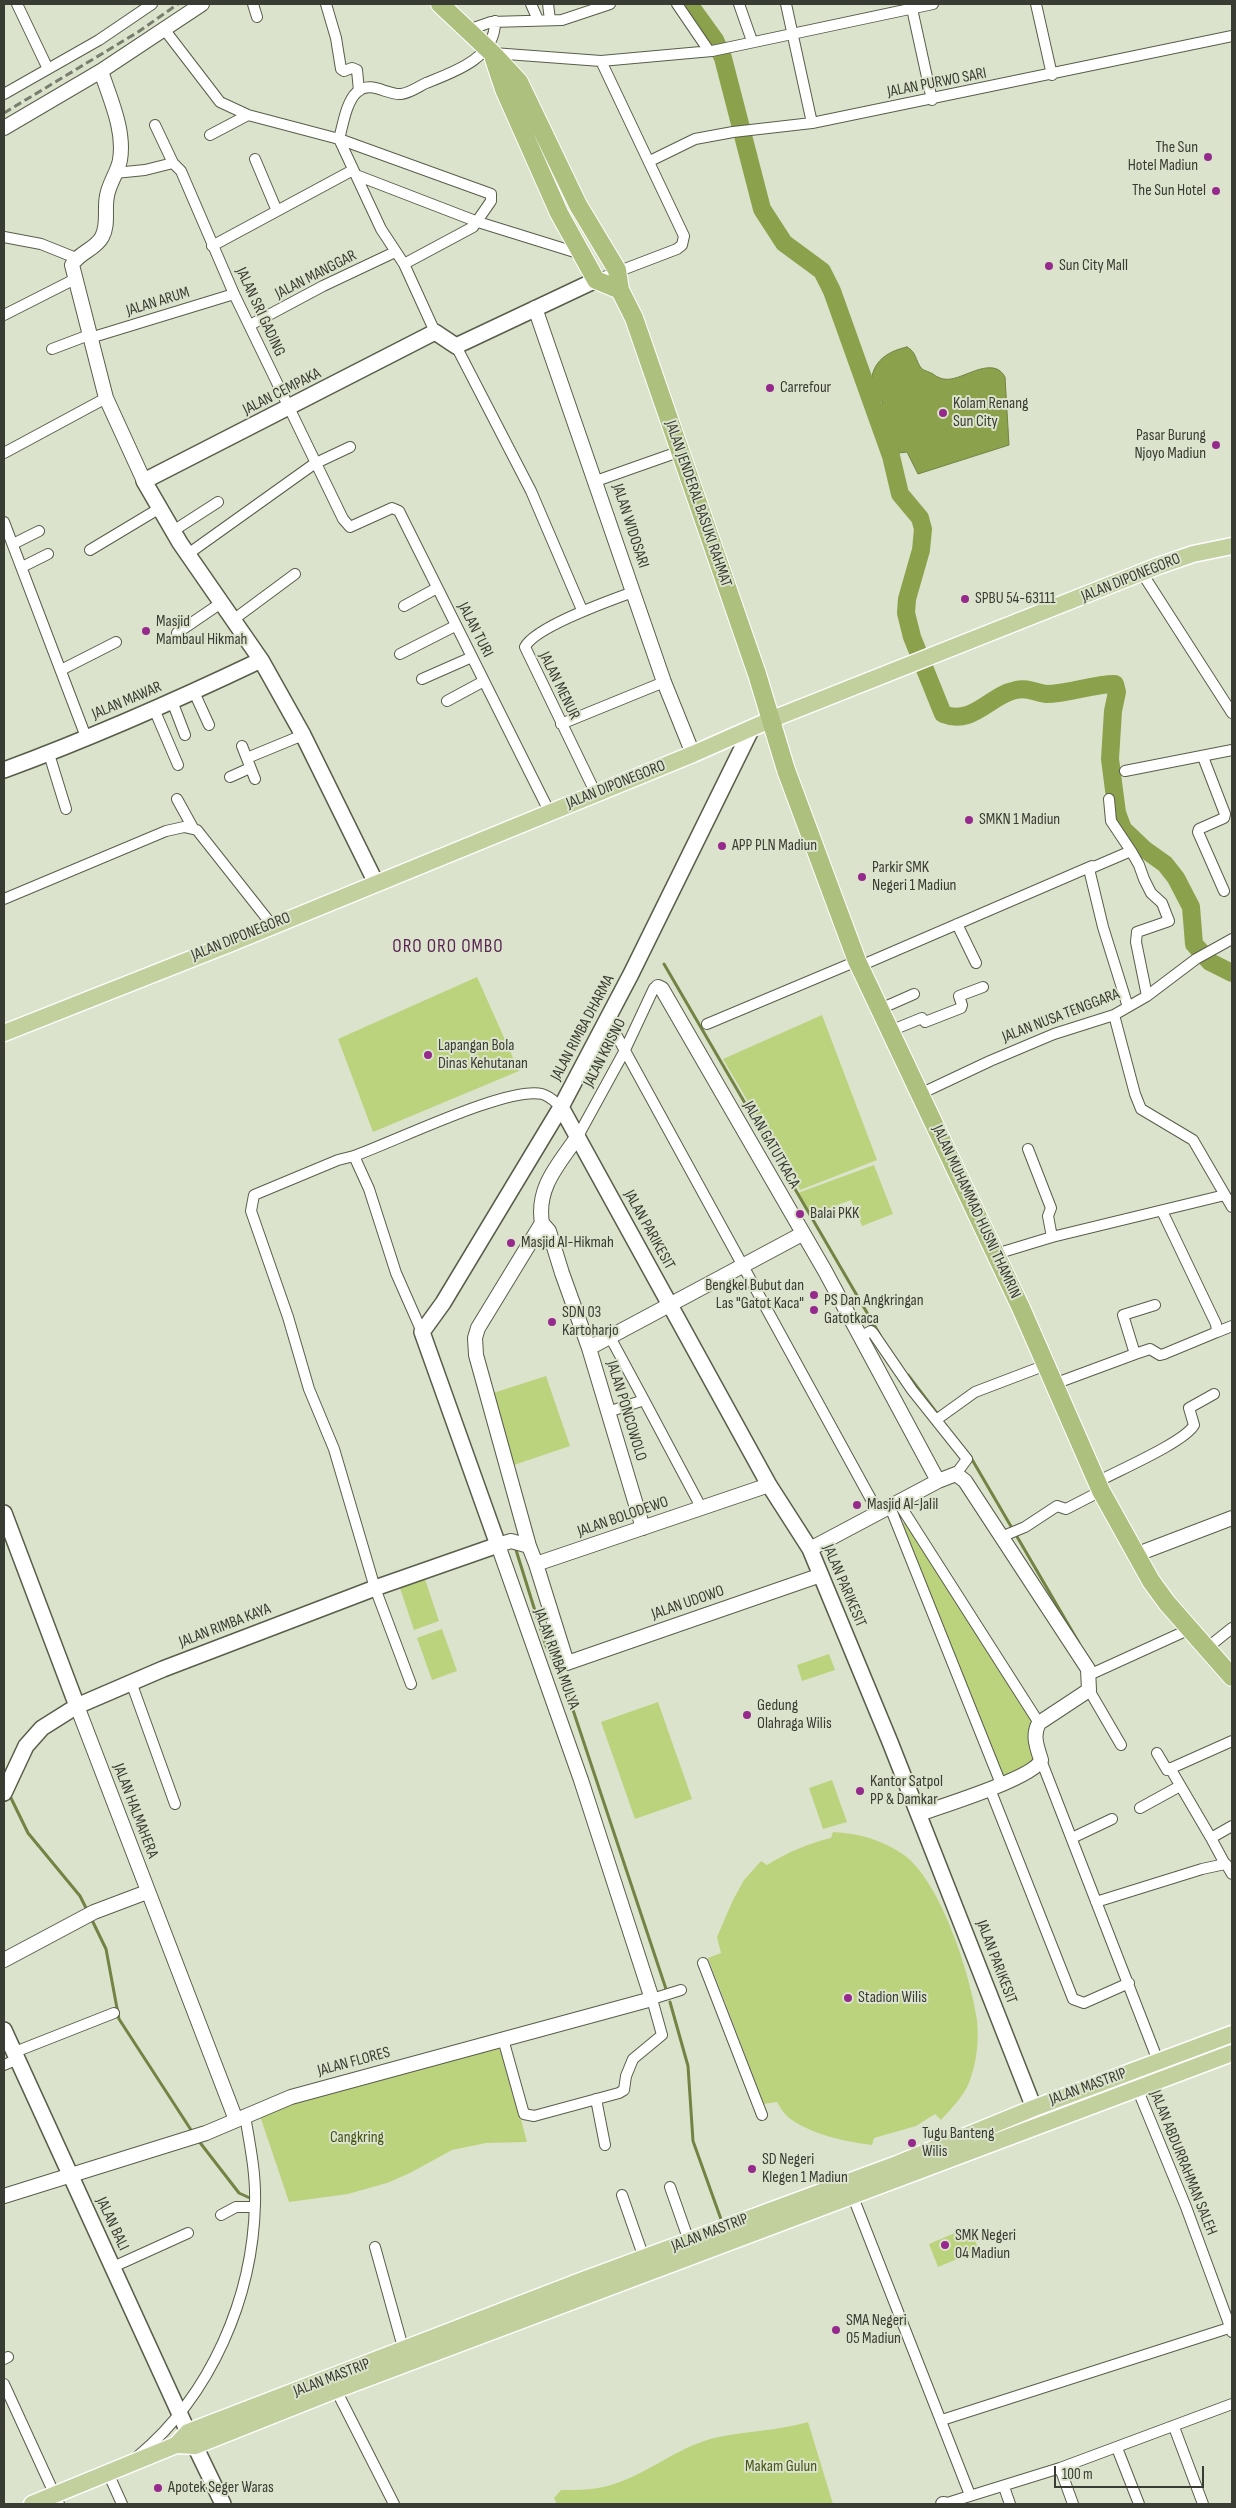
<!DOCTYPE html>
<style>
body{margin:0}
#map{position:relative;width:1236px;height:2508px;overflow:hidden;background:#dce3cc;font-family:"Sofia Sans Condensed",sans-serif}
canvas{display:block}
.frame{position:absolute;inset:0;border:5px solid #393c32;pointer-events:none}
.scale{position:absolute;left:1054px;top:2466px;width:150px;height:22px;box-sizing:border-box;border:2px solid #393c32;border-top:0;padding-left:6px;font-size:15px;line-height:18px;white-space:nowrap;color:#393c32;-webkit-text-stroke:4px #dce3cc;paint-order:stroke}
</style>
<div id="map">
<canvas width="1236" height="2508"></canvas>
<div class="frame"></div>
<div class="scale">100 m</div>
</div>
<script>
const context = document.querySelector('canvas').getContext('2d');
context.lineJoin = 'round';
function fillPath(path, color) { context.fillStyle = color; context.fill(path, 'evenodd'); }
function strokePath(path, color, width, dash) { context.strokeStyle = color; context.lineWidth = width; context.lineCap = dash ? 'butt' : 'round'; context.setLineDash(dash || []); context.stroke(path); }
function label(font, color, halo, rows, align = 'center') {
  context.font = font + ' "Sofia Sans Condensed",sans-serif'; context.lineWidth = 4; context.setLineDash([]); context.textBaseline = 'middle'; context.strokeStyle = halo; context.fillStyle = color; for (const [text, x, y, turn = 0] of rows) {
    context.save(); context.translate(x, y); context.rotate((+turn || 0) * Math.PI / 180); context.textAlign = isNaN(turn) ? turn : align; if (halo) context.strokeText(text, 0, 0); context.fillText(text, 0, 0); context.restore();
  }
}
const green = new Path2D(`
 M477,977L519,1071L373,1132L338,1039Z
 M822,1015L877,1160L800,1190L723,1059Z
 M874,1165L893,1214L862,1226L851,1200L811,1215L798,1193Z
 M546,1376L570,1446L511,1466L490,1394Z
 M907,1521L1032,1721L1029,1736L1034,1762L1003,1779L900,1525Z
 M425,1579L439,1621L414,1630L400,1588Z
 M442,1629L457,1671L432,1680L417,1638Z
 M829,1654L835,1670L802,1681L797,1665Z
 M658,1702L692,1799L635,1819L601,1722Z
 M832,1780L847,1822L823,1829L809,1788Z
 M833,1832C858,1833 883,1840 904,1855C941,1882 971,1976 977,2020C979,2039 977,2059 971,2077C967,2093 952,2108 941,2120L935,2114L916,2126L874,2138L872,2145C843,2141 813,2135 789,2118C784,2114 780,2107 777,2102L764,2104L708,1958L721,1953L717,1937L733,1900L744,1880L761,1861L767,1865C788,1852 807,1844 831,1838Z
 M501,2045L527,2142L486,2143L452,2150L410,2173L387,2183L348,2194L289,2202L259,2113Z
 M969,2227L979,2250L938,2267L929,2244Z
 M808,2422L833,2504H557L554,2498L561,2490C580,2490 596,2490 614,2484C649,2473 676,2448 714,2438C745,2431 777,2431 808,2422Z`);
const water = new Path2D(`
 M907,347C917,352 915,361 922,369C925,371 930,372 933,374C938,378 944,380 951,379C966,377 994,356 1005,377L1009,445L918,474L907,452L899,453L885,419L880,418L877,407L883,403L871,389C870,364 884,352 907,347Z`);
const stream = new Path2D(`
 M664,964L880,1335
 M908,1375L939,1416
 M970,1456L1079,1643
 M516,1550L546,1646L563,1680L667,1992
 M9,1794L28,1833L80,1896L87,1910
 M91,1918L106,1949L119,2019L193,2133
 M670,2002L688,2066L693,2141L722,2222
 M198,2140L239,2193L252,2199`);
const river = new Path2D(`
 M689,4L715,40L723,58L762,209L784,243L822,271L832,291L891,456L900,494L920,518L923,529L921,550L907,599L906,613L912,637L943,714C973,726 990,695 1016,690C1028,687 1036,693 1046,694C1069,694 1092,684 1115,684L1117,692L1113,711L1110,759L1117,813L1123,829L1144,849L1165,864L1176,878L1191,907L1194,944L1210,962L1232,973`);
const minor = new Path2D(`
 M17,4L48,69
 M253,4L257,17
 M326,4L336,38L341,69L344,71L352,68L357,70L359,91
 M531,4L538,20
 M548,4L550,20
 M677,4L709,51
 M739,4L752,41
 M786,4L812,123
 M911,4L932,100
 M1036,4L1052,75
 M164,29L220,102L248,115L339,139L491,194V201L473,227L404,264
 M468,30L491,22L562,20L610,4
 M493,53L601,61L712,51L933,4
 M4,94L99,40L152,4
 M155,125L173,163L181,171L234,294L343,519L350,527L392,508L399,511L549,811
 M210,135L248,115
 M339,139C343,125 346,102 357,92C371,80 386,95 401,94C410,93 418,87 426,83C454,72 496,58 495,21
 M339,139L381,229L404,264L435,332
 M255,159L277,211
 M650,161L695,139L733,132L812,123L1232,36
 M115,173L145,170L173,163
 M356,175L478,222L581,254
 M4,237L41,244L76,258
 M212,246L353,170
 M596,280L677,249L682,245L684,236L601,61
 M4,315L75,279
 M250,325L323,286L395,252
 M90,338L234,294
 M456,346L531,491L582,610
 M52,349L89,335
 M4,453L106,398
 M596,481L681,451
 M4,522L86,737
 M173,531L218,502
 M13,544L39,531
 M90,550L160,508
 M188,554L314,464L350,447
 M22,567L48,554
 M1142,573L1232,713
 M404,606L437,588
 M233,620L295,574
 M177,633L221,603
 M400,654L455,626
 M61,670L116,642
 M422,679L472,657
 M194,692L209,725
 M172,701L185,735
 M447,701L484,681
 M154,709L178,765
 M561,724L664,682
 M242,746L255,779
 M49,754L66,809
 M1203,757L1225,814L1224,818L1199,829L1198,832L1224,891
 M247,758L303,735
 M1125,771L1232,750
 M230,777L250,768
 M596,794L525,647C535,627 611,600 633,592
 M177,799L193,828
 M1109,799L1111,821L1131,851
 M4,899L166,831L184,827L197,830L272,925
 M957,924L976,963
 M860,966L1092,866
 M1128,1007L1103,927L1089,869L1131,851L1139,865L1144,879L1151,893L1162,903L1169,921L1137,932L1136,942L1147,996
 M880,1009L914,994
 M1114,1015L1135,1094L1141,1109L1193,1140L1232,1207
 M607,1018L878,1512
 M707,1024L857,961
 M890,1031L922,1018L925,1022L961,1008L962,1005L959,996L983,987
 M920,1094L990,1061L1054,1034L1114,1015L1147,996L1196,959L1232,939
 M578,1136L624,1052L654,988L658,987
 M1028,1149L1051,1208L1048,1216L1052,1237
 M354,1156C394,1142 507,1086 542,1094C550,1096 555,1102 561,1107
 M996,1254L1052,1237L1225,1195
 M1217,1332L1232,1326
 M610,1337L644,1400
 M860,1337L871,1331L873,1333L912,1390L967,1459L956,1474
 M1135,1354L1150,1349L1160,1355L1164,1354L1217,1332L1216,1324L1162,1211
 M1054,1384L1135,1354L1123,1315L1155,1305
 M608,1412L644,1400L702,1509
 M936,1420L975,1392L1046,1365
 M1097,1482C1117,1471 1185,1442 1194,1425L1189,1408L1214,1394
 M898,1502L1039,1723
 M890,1507L1001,1784
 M1001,1537L1025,1527L1057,1506L1066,1509L1101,1491
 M1207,1648L1232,1628
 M1089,1675L1190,1629
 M131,1682L175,1804
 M411,1684L375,1588L334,1449L309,1389L288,1317L251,1211L254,1195L338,1160L354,1156L369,1189L396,1273L422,1332
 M1089,1690L1121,1745
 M1157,1753L1167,1770L1232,1741
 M1041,1760L1158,2061
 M1170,1768L1211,1838
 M990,1789L1073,1999L1084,2003L1129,1983
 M1140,1808L1180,1786
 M1072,1838L1112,1819
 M1226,1864L1232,1874
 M1096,1902L1202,1869L1225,1864L1211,1838L1232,1826
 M703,1963L762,2115
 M503,2039L524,2114L534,2116L619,2093L624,2090L626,2076L633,2059L662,2035L652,1999L681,1990
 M15,2052L114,2013
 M4,2065L18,2059
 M1137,2088L1186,2207L1232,2332
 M596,2099L605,2145
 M670,2187L689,2241
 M622,2195L644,2258
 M853,2197L970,2495
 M221,2215L236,2207H255
 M375,2247L404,2351
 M113,2267L188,2233
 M4,2359L8,2357
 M4,2384L59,2504
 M336,2390L394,2504
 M942,2420L1232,2327
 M1174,2427L1203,2504
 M1117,2448L1139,2504
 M138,2456C211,2395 253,2298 255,2203C256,2174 250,2145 245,2116
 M1060,2468L1073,2504
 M108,2473L122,2504
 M1004,2487L1010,2504
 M944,2504L1060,2468L1232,2404`);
const tertiary = new Path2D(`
 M101,71C110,99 125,130 120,160C118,172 109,183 107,196C104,210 109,224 102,237C95,250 79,252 72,265L106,398L144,481
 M4,128L101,71L202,4
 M535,308L664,682L693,754
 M658,987L662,989L825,1271L938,1481
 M542,1223L549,1231L562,1273L589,1348L643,1528
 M589,1348L802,1234
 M529,1546L476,1355L475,1338L478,1328L542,1223C536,1187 559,1164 578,1136
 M810,1549L938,1481L956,1474L965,1481L1088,1669L1089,1690L1039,1723C1032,1735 1037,1747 1041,1760C1035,1777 940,1807 919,1814
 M1135,1555L1232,1518
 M536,1564L567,1663L821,1575
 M77,1706L236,2120
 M4,1960L94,1912L147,1892
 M4,2196L206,2133L291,2097L652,1999L581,1780L498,1545L511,1541L529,1546L536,1564L769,1485
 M943,2504H944`);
const secondary = new Path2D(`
 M4,770C91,738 177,700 261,660
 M376,883L303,735L261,660L180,543L144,481L435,332L456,346L596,280
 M561,1107L769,1485L810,1549L890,1742L1034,2108
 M4,1513L77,1706
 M4,1793L26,1746L42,1728L77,1706L163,1669L375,1588L498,1545L422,1332L443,1303L561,1107L631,974L752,728
 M4,2030L188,2432
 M195,2446L223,2504`);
const primary = new Path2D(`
 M4,1033L229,944L693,754L770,720L1158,566L1193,554L1232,546
 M176,2445L188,2432L583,2280L897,2164L1034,2108L1232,2034
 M32,2504L176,2445L195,2446L336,2390L1232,2053`);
const trunk = new Path2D(`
 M440,4L492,53L519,82L578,205L617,270L620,290L634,318L757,674L786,770L857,961L1021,1308L1101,1491L1151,1581L1167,1603L1232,1677
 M494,59L504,89L559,213L596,280L620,290`);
const rail = new Path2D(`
 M4,113L138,32L178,4`);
const markers = [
 [1208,157,5,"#952a8c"],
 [1216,191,5,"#952a8c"],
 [1049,266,5,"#952a8c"],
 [770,388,5,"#952a8c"],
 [943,413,5,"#952a8c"],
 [1216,445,5,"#952a8c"],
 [965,599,5,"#952a8c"],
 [146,631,5,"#952a8c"],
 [969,820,5,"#952a8c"],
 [722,846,5,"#952a8c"],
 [862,877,5,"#952a8c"],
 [428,1055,5,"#952a8c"],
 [800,1214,5,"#952a8c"],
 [511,1243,5,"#952a8c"],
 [814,1295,5,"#952a8c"],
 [814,1310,5,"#952a8c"],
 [552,1322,5,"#952a8c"],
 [857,1505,5,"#952a8c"],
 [747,1715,5,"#952a8c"],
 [860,1791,5,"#952a8c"],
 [848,1998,5,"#952a8c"],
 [912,2143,5,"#952a8c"],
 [752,2169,5,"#952a8c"],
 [945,2245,5,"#952a8c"],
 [836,2330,5,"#952a8c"],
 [158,2488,5,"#952a8c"]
];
const streetNames = [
 ["JALAN PURWO SARI",937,83,-11],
 ["JALAN MANGGAR",316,275,-27],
 ["JALAN ARUM",158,302,-17],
 ["JALAN SRI GADING",260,312,65],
 ["JALAN CEMPAKA",282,392,-27],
 ["JALAN JENDERAL BASUKI RAHMAT",698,504,71],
 ["JALAN WIDOSARI",630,526,72],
 ["JALAN DIPONEGORO",1131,578,-22],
 ["JALAN TURI",475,630,63],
 ["JALAN MENUR",559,686,64],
 ["JALAN MAWAR",127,701,-23],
 ["JALAN DIPONEGORO",616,785,-22],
 ["JALAN DIPONEGORO",241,937,-22],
 ["JALAN NUSA TENGGARA",1061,1016,-21],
 ["JALAN RIMBA DHARMA",583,1028,-62],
 ["JALAN KRISNO",605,1053,-63],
 ["JALAN GATUTKACA",771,1145,60],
 ["JALAN MUHAMMAD HUSNI THAMRIN",976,1212,65],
 ["JALAN PARIKESIT",649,1230,61],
 ["JALAN PONCOWOLO",626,1411,73],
 ["JALAN BOLODEWO",623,1517,-19],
 ["JALAN PARIKESIT",844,1586,67],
 ["JALAN UDOWO",688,1603,-19],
 ["JALAN RIMBA KAYA",225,1626,-21],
 ["JALAN RIMBA MULYA",556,1659,70],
 ["JALAN HALMAHERA",135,1811,69],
 ["JALAN PARIKESIT",996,1962,69],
 ["JALAN FLORES",354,2062,-15],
 ["JALAN MASTRIP",1088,2087,-20],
 ["JALAN ABDURRAHMAN SALEH",1183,2163,68],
 ["JALAN BALI",112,2224,65],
 ["JALAN MASTRIP",710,2233,-21],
 ["JALAN MASTRIP",332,2378,-21]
];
const poiNames = [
 ["The Sun",1198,148,"right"],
 ["Hotel Madiun",1198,166,"right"],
 ["The Sun Hotel",1206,191,"right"],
 ["Sun City Mall",1059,266],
 ["Carrefour",780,388],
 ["Kolam Renang",953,404],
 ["Sun City",953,422],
 ["Pasar Burung",1206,436,"right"],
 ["Njoyo Madiun",1206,454,"right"],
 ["SPBU 54-63111",975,599],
 ["Masjid",156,622],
 ["Mambaul Hikmah",156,640],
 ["SMKN 1 Madiun",979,820],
 ["APP PLN Madiun",732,846],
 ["Parkir SMK",872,868],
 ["Negeri 1 Madiun",872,886],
 ["Lapangan Bola",438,1046],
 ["Dinas Kehutanan",438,1064],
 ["Balai PKK",810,1214],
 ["Masjid Al-Hikmah",521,1243],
 ["Bengkel Bubut dan",804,1286,"right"],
 ["Las \"Gatot Kaca\"",804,1304,"right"],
 ["PS Dan Angkringan",824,1301],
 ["Gatotkaca",824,1319],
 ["SDN 03",562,1313],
 ["Kartoharjo",562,1331],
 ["Masjid Al-Jalil",867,1505],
 ["Gedung",757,1706],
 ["Olahraga Wilis",757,1724],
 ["Kantor Satpol",870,1782],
 ["PP & Damkar",870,1800],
 ["Stadion Wilis",858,1998],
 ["Tugu Banteng",922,2134],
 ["Wilis",922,2152],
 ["SD Negeri",762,2160],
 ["Klegen 1 Madiun",762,2178],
 ["SMK Negeri",955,2236],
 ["04 Madiun",955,2254],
 ["SMA Negeri",846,2321],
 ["05 Madiun",846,2339],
 ["Apotek Seger Waras",168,2488]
];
const parkNames = [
 ["Cangkring",357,2138],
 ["Makam Gulun",781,2467]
];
const quarterNames = [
 ["ORO ORO OMBO",448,947]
];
fillPath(green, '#bcd37e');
fillPath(water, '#8ba14b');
strokePath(water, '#728344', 1);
strokePath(stream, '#728344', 3);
strokePath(river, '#8ba14b', 18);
strokePath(minor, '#585e4a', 12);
strokePath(tertiary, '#585e4a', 16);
strokePath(secondary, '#585e4a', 18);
strokePath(primary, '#fff', 19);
strokePath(trunk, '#fff', 20);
strokePath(minor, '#fff', 10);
strokePath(tertiary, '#fff', 14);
strokePath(secondary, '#fff', 15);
strokePath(primary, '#c2d09e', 16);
strokePath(trunk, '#aec07e', 18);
strokePath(rail, '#787d6e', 3, [8, 4]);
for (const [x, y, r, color] of markers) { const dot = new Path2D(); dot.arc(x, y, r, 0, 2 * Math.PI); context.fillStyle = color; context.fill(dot); strokePath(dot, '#dce3cc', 2); }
label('16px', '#393c32', '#dce3cc', streetNames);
label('16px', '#393c32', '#dce3cc', poiNames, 'left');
label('16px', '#465516', '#dce3cc', parkNames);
context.letterSpacing = '1px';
label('19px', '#5a2655', '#dce3cc', quarterNames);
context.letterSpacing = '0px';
</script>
